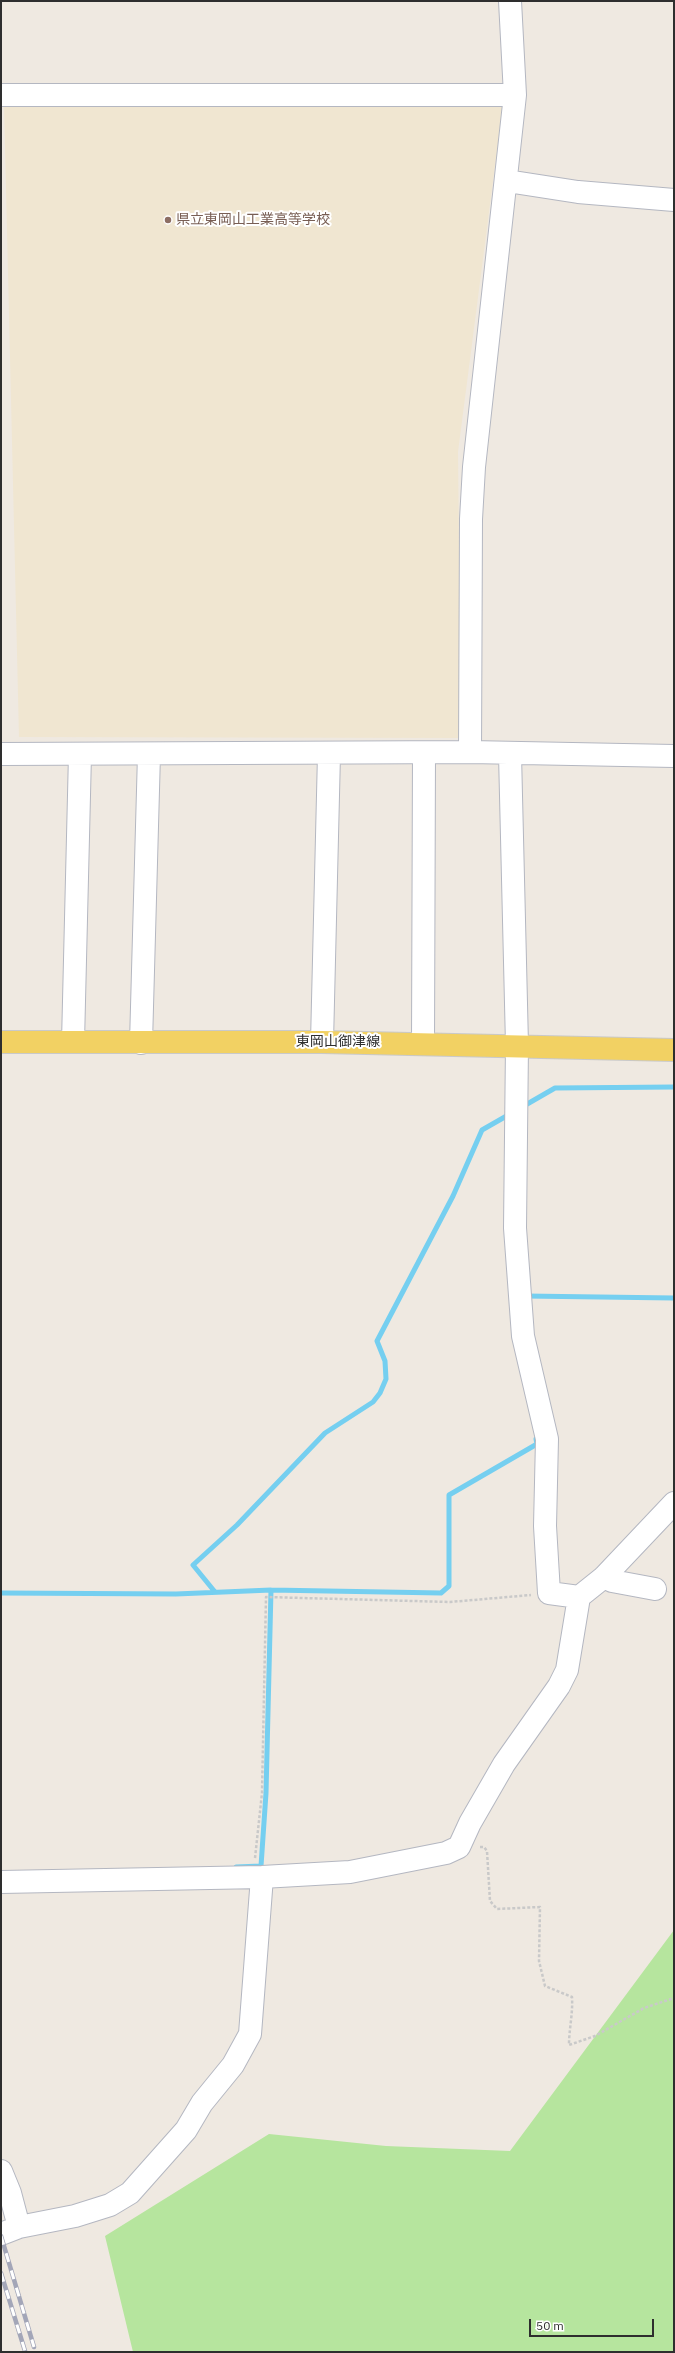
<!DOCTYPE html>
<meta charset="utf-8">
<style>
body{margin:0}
#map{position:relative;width:675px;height:2353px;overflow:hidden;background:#efe9e1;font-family:"IBM Plex Sans",sans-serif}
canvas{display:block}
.frame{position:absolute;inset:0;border:2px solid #2e2e2e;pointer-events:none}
.scale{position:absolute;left:529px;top:2319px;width:125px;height:18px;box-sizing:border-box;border:2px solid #2e2e2e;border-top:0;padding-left:5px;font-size:12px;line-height:14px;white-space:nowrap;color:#2e2e2e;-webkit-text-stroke:3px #fff;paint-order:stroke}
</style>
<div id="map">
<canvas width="675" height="2353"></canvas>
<div class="frame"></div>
<div class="scale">50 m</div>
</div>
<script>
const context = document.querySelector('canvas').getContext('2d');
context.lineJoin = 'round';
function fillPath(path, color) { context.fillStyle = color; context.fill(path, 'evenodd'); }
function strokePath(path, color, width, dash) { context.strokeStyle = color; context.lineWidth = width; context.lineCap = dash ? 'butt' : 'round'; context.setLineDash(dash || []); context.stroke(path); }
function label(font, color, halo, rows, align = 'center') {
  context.font = font + ' "IBM Plex Sans","Noto Sans JP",sans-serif'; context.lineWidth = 4; context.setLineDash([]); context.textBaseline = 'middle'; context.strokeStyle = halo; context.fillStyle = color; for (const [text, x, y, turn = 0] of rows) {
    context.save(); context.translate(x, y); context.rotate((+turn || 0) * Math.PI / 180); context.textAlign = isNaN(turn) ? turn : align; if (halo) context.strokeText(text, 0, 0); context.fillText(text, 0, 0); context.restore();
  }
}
const education = new Path2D(`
 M4,104H503L458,452L461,738L19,737Z`);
const green = new Path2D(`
 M674,1930V2352H133L105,2236L269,2134L386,2146L510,2151Z`);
const stream = new Path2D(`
 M522,1107L555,1088L674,1087
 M525,1296L674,1298
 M215,1592L193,1565L237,1525L325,1433L373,1402L380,1393L386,1379L385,1361L377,1341L453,1196L482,1130L510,1114
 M1,1593L176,1594L271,1590L441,1593L449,1586V1495L537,1444L536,1439
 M236,1867L261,1866L266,1793L271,1590`);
const path = new Path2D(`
 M480,1847H484L487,1851L490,1901L497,1909L540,1907L539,1961L545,1986L572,1997C573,2014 569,2029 569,2045L595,2036L644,2008L674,1998
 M255,1858L262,1793L266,1597L450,1602L531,1595`);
const minor = new Path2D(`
 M1,95H515
 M507,181L578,192L674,200
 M470,752L471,519L474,467L515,95L510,1
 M1,754L470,752L674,756
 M510,754L517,1045L515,1228L523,1336L547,1439L545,1526L549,1593L579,1597
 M73,1042L80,754
 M322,1042L329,754
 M141,1043L149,754
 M423,1043L424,754
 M604,1577L612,1581L655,1589
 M1,1882L262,1877L350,1872L446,1853L459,1847L470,1823L504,1764L559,1686L567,1670L579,1597L604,1577L674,1503
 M1,2171L10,2193L19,2227
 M1,2234L19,2227L75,2216L110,2205L130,2193L186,2130L202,2103L233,2065L250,2034L262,1877`);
const major = new Path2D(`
 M1,1042H322L674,1050`);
const rail = new Path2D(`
 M1,2236L34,2347
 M1,2273L25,2351`);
const markers = [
 [168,220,4,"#8d6e63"]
];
const educationNames = [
 ["県立東岡山工業高等学校",176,220]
];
const streetNames = [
 ["東岡山御津線",338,1042]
];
fillPath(education, '#f0e6d1');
fillPath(green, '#b6e59e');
strokePath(stream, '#75cff0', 5);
strokePath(minor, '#b4b7c1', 24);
strokePath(major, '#c9c9c9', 24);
strokePath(path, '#c9c9c9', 2.5, [3, 2]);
strokePath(minor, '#fff', 22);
strokePath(major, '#f2d163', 22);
strokePath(rail, '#a3a6b8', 4.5);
strokePath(rail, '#fff', 3, [9]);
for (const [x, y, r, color] of markers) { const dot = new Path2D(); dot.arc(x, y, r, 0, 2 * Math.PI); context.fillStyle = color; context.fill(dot); strokePath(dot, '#fff', 1.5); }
label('14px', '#785e54', '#fff', educationNames, 'left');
label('14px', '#2e2e2e', '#fff', streetNames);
</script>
